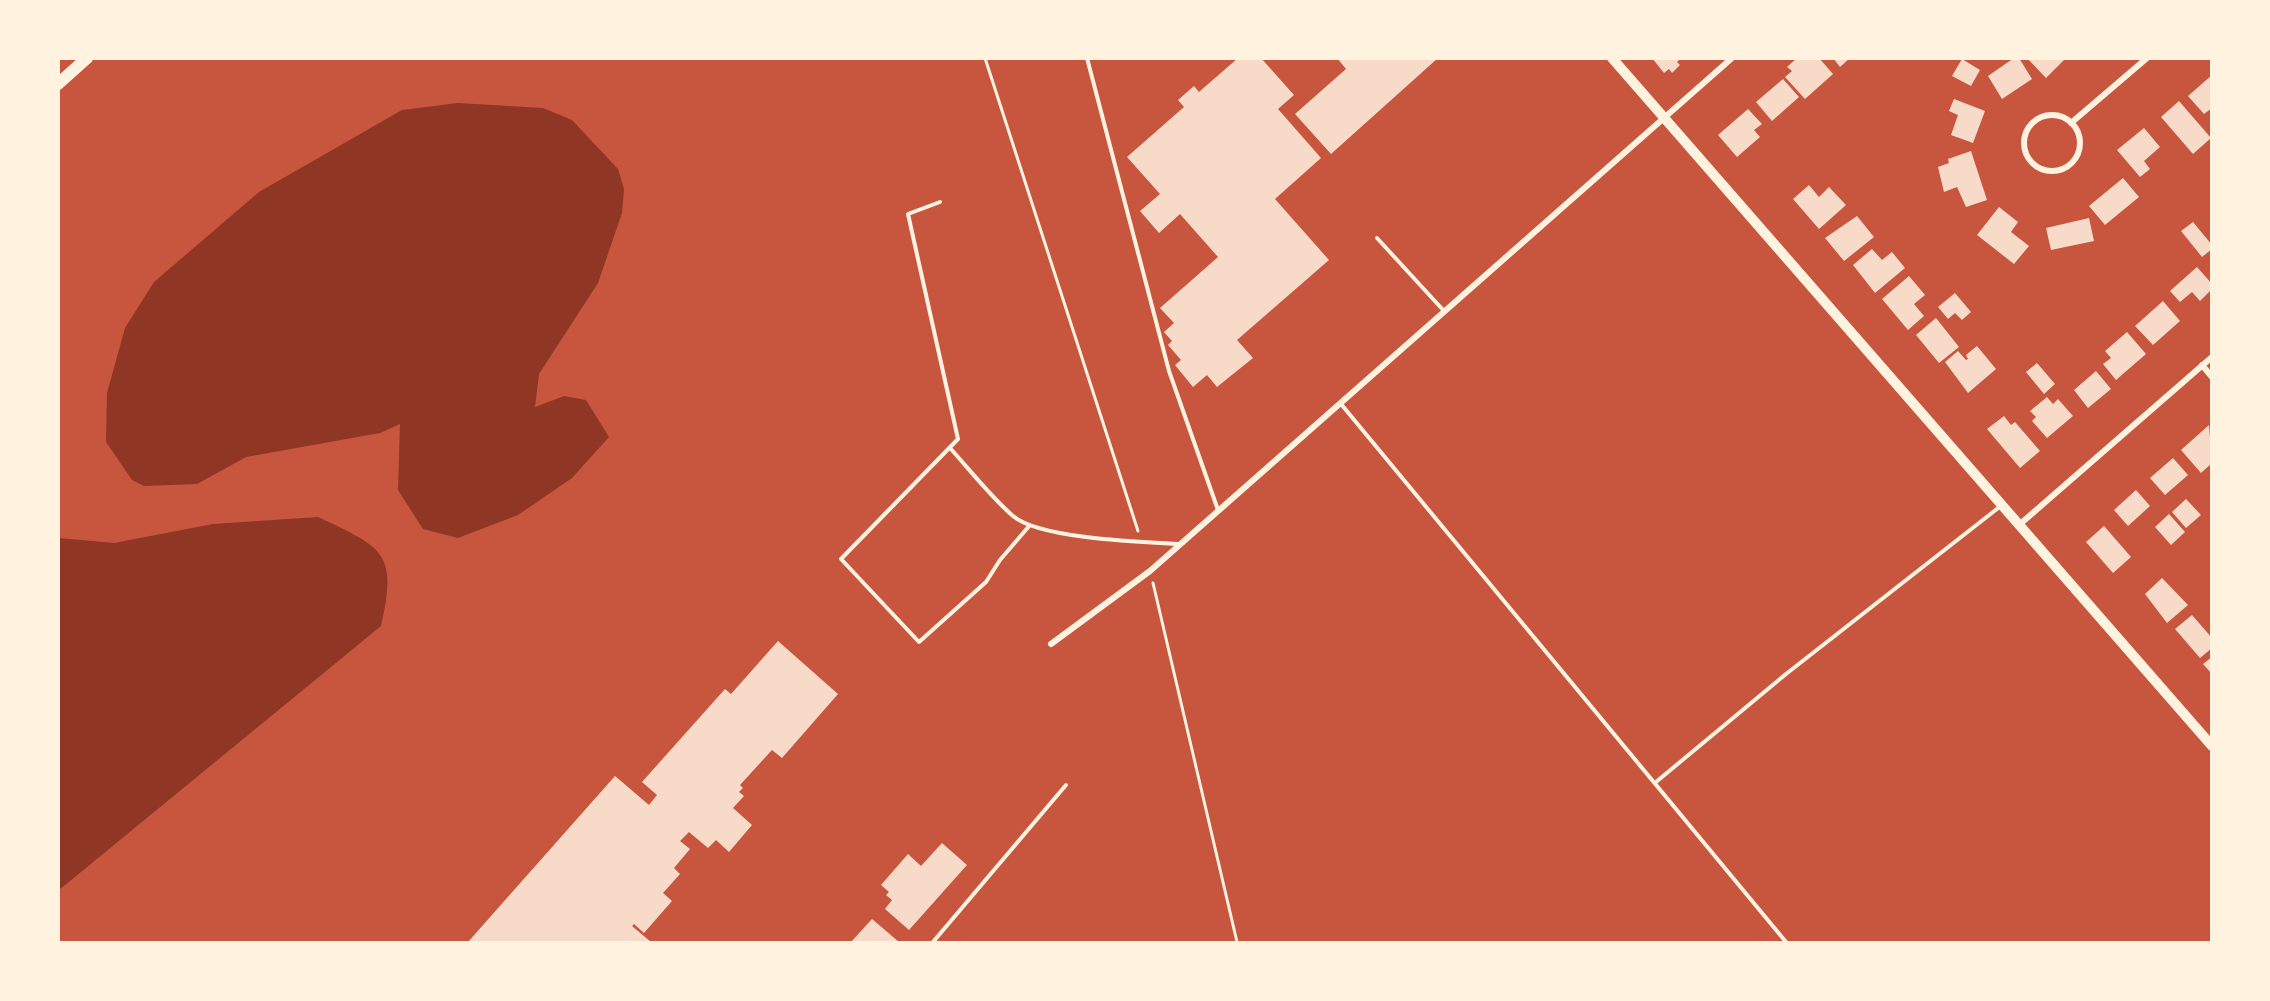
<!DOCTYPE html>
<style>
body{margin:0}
#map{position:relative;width:2270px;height:1001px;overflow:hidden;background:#c8553d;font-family:"DejaVu Sans",sans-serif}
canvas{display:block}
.frame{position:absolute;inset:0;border:60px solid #fff3e0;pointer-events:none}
</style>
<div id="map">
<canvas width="2270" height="1001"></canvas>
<div class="frame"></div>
</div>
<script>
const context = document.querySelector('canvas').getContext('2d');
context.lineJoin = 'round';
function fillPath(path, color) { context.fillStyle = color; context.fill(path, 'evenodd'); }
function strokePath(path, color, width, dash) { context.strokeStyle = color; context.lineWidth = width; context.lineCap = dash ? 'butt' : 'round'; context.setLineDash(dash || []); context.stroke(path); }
const water = new Path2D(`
 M458,103L543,108L572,120L618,169L624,189L622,213L598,283L539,374L535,407L564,396L586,400L609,437L572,478L518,515L458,538L423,529L398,490L400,424L380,433L246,457L197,484L144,486L132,480L106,442L107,393L125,328L154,282L259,192L402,110Z
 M318,517C381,547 399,551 381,626L59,890V538L114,543L213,524Z`);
const building = new Path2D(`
 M1238,58H1261L1294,95L1278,109L1321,158L1275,199L1329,260L1237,340L1253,358L1217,387L1207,375L1193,387L1175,365L1181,360L1168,345L1172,341L1164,332L1174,323L1160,308L1218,257L1180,214L1159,233L1140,211L1160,194L1127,157L1184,107L1178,100L1194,86L1199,92Z
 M1337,58H1438L1331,154L1295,114L1346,69Z
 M1652,58H1681L1677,62L1680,65L1672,73L1669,69L1664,73Z
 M1797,58H1819L1833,74L1805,99L1785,77L1792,71L1787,67Z
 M1833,58H1850L1840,67Z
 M2014,58H2019L2032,79L2002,99L1988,76Z
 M2027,58H2066L2046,78Z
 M1962,59L1980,70L1971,86L1952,76Z
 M2212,75V108L2204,114L2188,96Z
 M1783,79L1799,97L1772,121L1756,102Z
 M1954,99L1985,111L1973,143L1951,135L1958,115L1949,111Z
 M2179,101L2211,138L2193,154L2161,117Z
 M1748,109L1762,124L1754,130L1760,137L1737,157L1718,135Z
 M2144,128L2160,147L2144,161L2150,169L2140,177L2117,150Z
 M1971,151L1987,200L1966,207L1957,187L1944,192L1938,167L1949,163L1948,159Z
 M2123,178L2139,197L2105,225L2089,206Z
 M1809,185L1819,197L1829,187L1846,205L1819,229L1793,199Z
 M1999,207L2018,222L2011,232L2029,246L2014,264L1977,235Z
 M1857,216L1874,237L1844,261L1825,238Z
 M2089,218L2094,241L2051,250L2046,228Z
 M2193,222L2212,245V249L2202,257L2181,231Z
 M1872,249L1882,260L1892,252L1905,268L1875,293L1853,265Z
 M2197,267L2212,284V289L2200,301L2192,292L2180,302L2170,291Z
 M1909,276L1925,295L1914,304L1924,316L1908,330L1882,299Z
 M1955,293L1971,312L1962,320L1955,313L1948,319L1938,307Z
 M2163,301L2180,321L2153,345L2135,326Z
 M1936,318L1959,347L1939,363L1916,335Z
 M2127,332L2146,354L2116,380L2103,364L2111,358L2105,351Z
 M1977,346L1996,369L1968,393L1945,362L1958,351L1966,360L1968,359L1966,355Z
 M2037,363L2055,384L2044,394L2026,372Z
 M2096,371L2111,389L2088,408L2074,390Z
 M2047,397L2053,404L2058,399L2073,416L2047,438L2032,421L2036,417L2030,411Z
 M2004,416L2011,425L2015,422L2040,451L2020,468L1987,429Z
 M2209,425L2212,463L2201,473L2181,450Z
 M2173,458L2188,475L2165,495L2150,478Z
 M2136,490L2150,506L2128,526L2114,510Z
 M2186,499L2201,515L2186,528L2172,512Z
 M2169,514L2185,532L2171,545L2155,527Z
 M2104,526L2131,557L2113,573L2086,542Z
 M2162,578L2188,605L2167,623L2145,594Z
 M2192,615L2212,638V648L2200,658L2175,629Z
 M778,641L838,694L782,758L772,750L740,785L743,788L739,792L744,796L733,808L752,825L729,852L716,840L708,848L689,832L680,841L690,849L674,868L680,874L663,893L672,901L644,933L634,924L632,926L651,942H468L615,776L649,805L657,795L642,782L725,689L731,694Z
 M2212,657V674L2203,664Z
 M942,843L967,865L909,930L885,909L892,900L886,895L889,892L881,885L908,854L921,866Z
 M872,919L899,942H851Z`);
const path = new Path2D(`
 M985,58L1138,531
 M1153,583L1237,942`);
const service = new Path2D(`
 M1087,58L1169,371L1218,510
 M940,202L908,214L958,439L841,559L919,642L986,582L1000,560L1030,525
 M1377,238L1444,311
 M1341,404L1786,942
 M950,448C970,470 990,496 1013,516C1040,539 1143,542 1180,544
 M1656,782L1786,674L2002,505
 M933,942L1066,785`);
const minor = new Path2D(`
 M2024 143a28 28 0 1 1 56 0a28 28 0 1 1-56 0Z
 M2071,123L2147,58
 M2202,365L2212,377
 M2019,525L2212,357
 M1051,644L1150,571L1732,58`);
const tertiary = new Path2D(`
 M1612,58L2212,746`);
const secondary = new Path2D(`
 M58,84L87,58`);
fillPath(water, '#8f3625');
fillPath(building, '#f7dbc8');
strokePath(path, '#fff3e0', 3);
strokePath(service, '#fff3e0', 4);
strokePath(minor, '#fff3e0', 6);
strokePath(tertiary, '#fff3e0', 10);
strokePath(secondary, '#fff3e0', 12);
</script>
